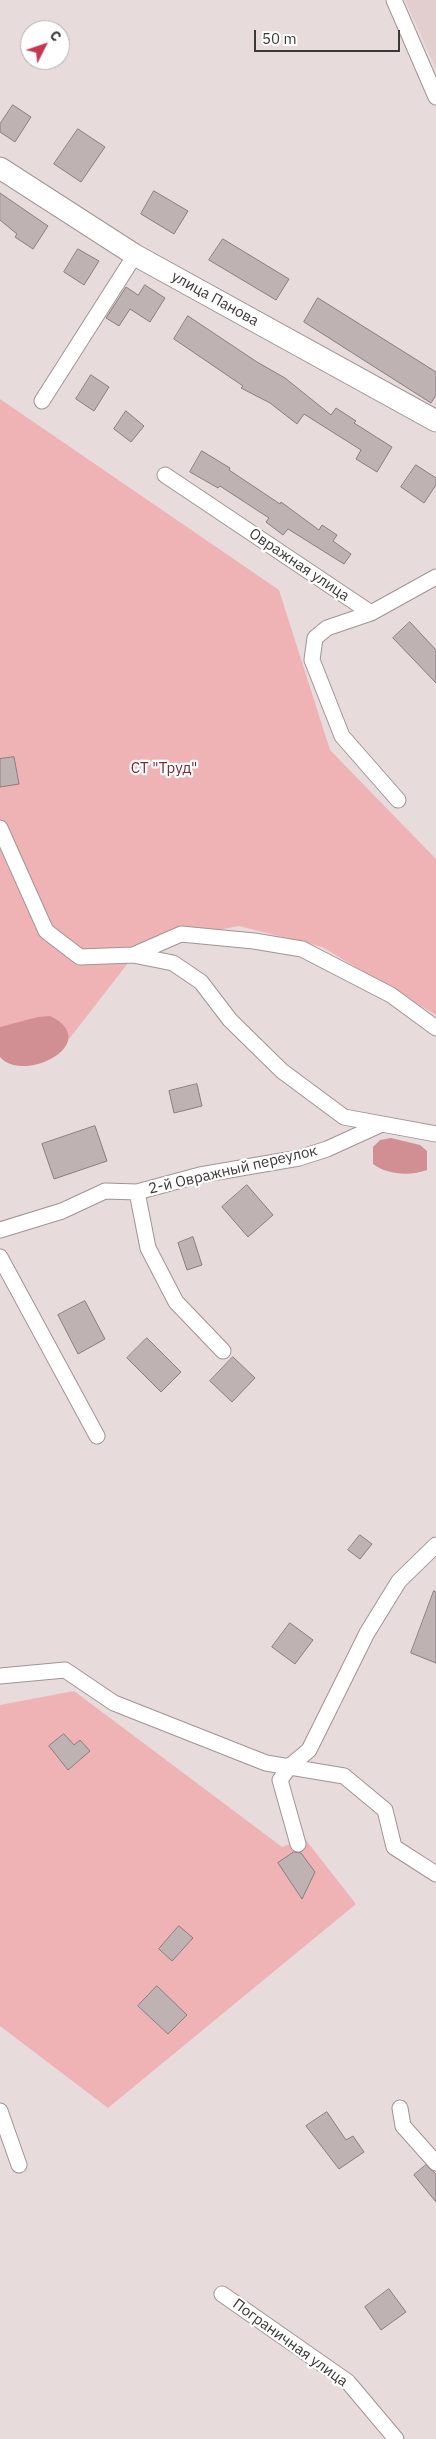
<!DOCTYPE html>
<meta charset="utf-8">
<style>
body{margin:0}
#map{position:relative;width:436px;height:2439px;overflow:hidden;background:#e7dbdb;font-family:"IBM Plex Sans",sans-serif}
canvas{display:block}
.north{position:absolute;left:20px;top:20px;width:50px;height:50px;box-sizing:border-box;background:#fff;border:1px solid #b1afaf;border-radius:50%;rotate:49deg;font-size:14px;font-weight:700;line-height:20px;text-align:center;color:#3d3838}
.north::after{content:'';display:block;margin:auto;width:18px;height:22px;background:#c83750;clip-path:polygon(50% 0,100% 100%,50% 72%,0 100%)}
.scale{position:absolute;left:254px;top:30px;width:146px;height:22px;box-sizing:border-box;border:2px solid #3d3838;border-top:0;padding-left:6px;font-size:15px;line-height:18px;white-space:nowrap;color:#3d3838;-webkit-text-stroke:4px #fff;paint-order:stroke}
</style>
<div id="map">
<canvas width="436" height="2439"></canvas>
<div class="north">С</div>
<div class="scale">50 m</div>
</div>
<script>
const context = document.querySelector('canvas').getContext('2d');
context.lineJoin = 'round';
function fillPath(path, color) { context.fillStyle = color; context.fill(path, 'evenodd'); }
function strokePath(path, color, width, dash) { context.strokeStyle = color; context.lineWidth = width; context.lineCap = dash ? 'butt' : 'round'; context.setLineDash(dash || []); context.stroke(path); }
function label(font, color, halo, rows, align = 'center') {
  context.font = font + ' "IBM Plex Sans",sans-serif'; context.lineWidth = 4.5; context.setLineDash([]); context.textBaseline = 'middle'; context.strokeStyle = halo; context.fillStyle = color; for (const [text, x, y, turn = 0] of rows) {
    context.save(); context.translate(x, y); context.rotate((+turn || 0) * Math.PI / 180); context.textAlign = isNaN(turn) ? turn : align; if (halo) context.strokeText(text, 0, 0); context.fillText(text, 0, 0); context.restore();
  }
}
const built = new Path2D(`
 M405,0H436V69Z`);
const green = new Path2D(`
 M0,399L279,590L330,750L436,859V1015L322,947L239,926L142,945L59,1052L0,1031Z
 M74,1691L282,1847L305,1839L356,1904L108,2108L0,2026V1705Z`);
const water = new Path2D(`
 M50,1016C104,1042 25,1085 0,1057V1027L38,1017Z
 M391,1138L420,1145L427,1151V1170C411,1176 387,1175 373,1164V1147L380,1140Z`);
const building = new Path2D(`
 M13,105L31,117L15,142L0,132V124Z
 M78,129L105,147L81,182L54,164Z
 M154,191L188,211L174,234L141,214Z
 M0,193L48,226L33,249L15,237L17,234L0,220Z
 M223,239L289,279L276,300L209,260Z
 M78,249L99,261L84,285L64,272Z
 M145,285L165,298L150,322L130,309L119,326L106,318L126,287L138,295Z
 M318,298L436,372V395L431,403L304,322Z
 M188,316L257,362L285,378L331,415L336,408L356,421L354,423L392,447L377,472L356,459L361,450L304,414L297,424L270,403L241,388L243,386L174,339Z
 M91,375L109,387L94,411L76,399Z
 M126,411L144,426L131,442L114,429Z
 M202,451L230,468L229,470L280,504L281,502L319,530L322,525L337,535L333,541L351,554L344,564L288,529L283,535L266,522L269,518L220,486L218,488L190,472Z
 M416,465L436,478V485L424,503L401,487Z
 M410,622L436,650V683L393,638Z
 M14,757L19,784L0,787V759Z
 M197,1084L202,1106L174,1113L169,1091Z
 M95,1126L107,1161L54,1179L42,1144Z
 M247,1185L273,1215L248,1237L222,1207Z
 M193,1237L202,1265L187,1270L178,1243Z
 M85,1301L105,1339L78,1354L58,1315Z
 M147,1338L181,1372L161,1392L127,1358Z
 M233,1357L255,1378L232,1402L210,1381Z
 M360,1535L372,1544L360,1559L348,1550Z
 M434,1591L436,1592V1663L411,1653Z
 M290,1623L313,1640L295,1664L272,1647Z
 M64,1734L74,1745L80,1740L90,1751L68,1770L49,1746Z
 M294,1852L301,1853L315,1872L302,1899L278,1863Z
 M179,1926L193,1938L172,1961L159,1949Z
 M157,1986L187,2015L168,2034L138,2006Z
 M327,2112L346,2140L353,2136L364,2152L339,2169L306,2126Z
 M426,2165L436,2174V2202L414,2175Z
 M389,2289L406,2312L381,2330L365,2307Z`);
const street = new Path2D(`
 M394,0L436,97
 M42,401L135,255
 M165,475L371,613L436,577
 M371,613L327,628L315,638L312,660L342,736L398,800
 M0,828L46,931L80,957L133,955L181,934L254,941L302,949L391,995L436,1028
 M133,955L173,963L201,982L230,1020L282,1071L344,1117L436,1134
 M137,1192L148,1248L176,1302L223,1351
 M0,1230L62,1211L105,1191L137,1192L200,1175L299,1158L327,1149L382,1124
 M0,1257L97,1436
 M0,1676L65,1670L114,1703L266,1763L344,1776L385,1810L394,1847L436,1874
 M298,1844L280,1780L290,1766L309,1750L367,1633L399,1581L436,1545
 M400,2108L403,2126L436,2163
 M0,2111L19,2165
 M222,2294L348,2382L396,2439`);
const secondary = new Path2D(`
 M0,168L135,255L436,421`);
const streetNames = [
 ["улица Панова",215,299,29],
 ["Овражная улица",299,565,34],
 ["2-й Овражный переулок",233,1170,-13],
 ["Пограничная улица",290,2343,36]
];
const parkNames = [
 ["СТ \"Труд\"",164,769]
];
fillPath(built, '#e3cecf');
fillPath(green, '#f0b3b5');
fillPath(water, '#d18f93');
fillPath(building, '#beb2b3');
strokePath(building, '#897e7e', 1);
strokePath(street, '#a09494', 17);
strokePath(secondary, '#a09494', 23);
strokePath(street, '#fff', 15);
strokePath(secondary, '#fff', 21);
label('15px', '#3d3838', '#fff', streetNames);
label('15px', '#772833', '#fff', parkNames);
</script>
